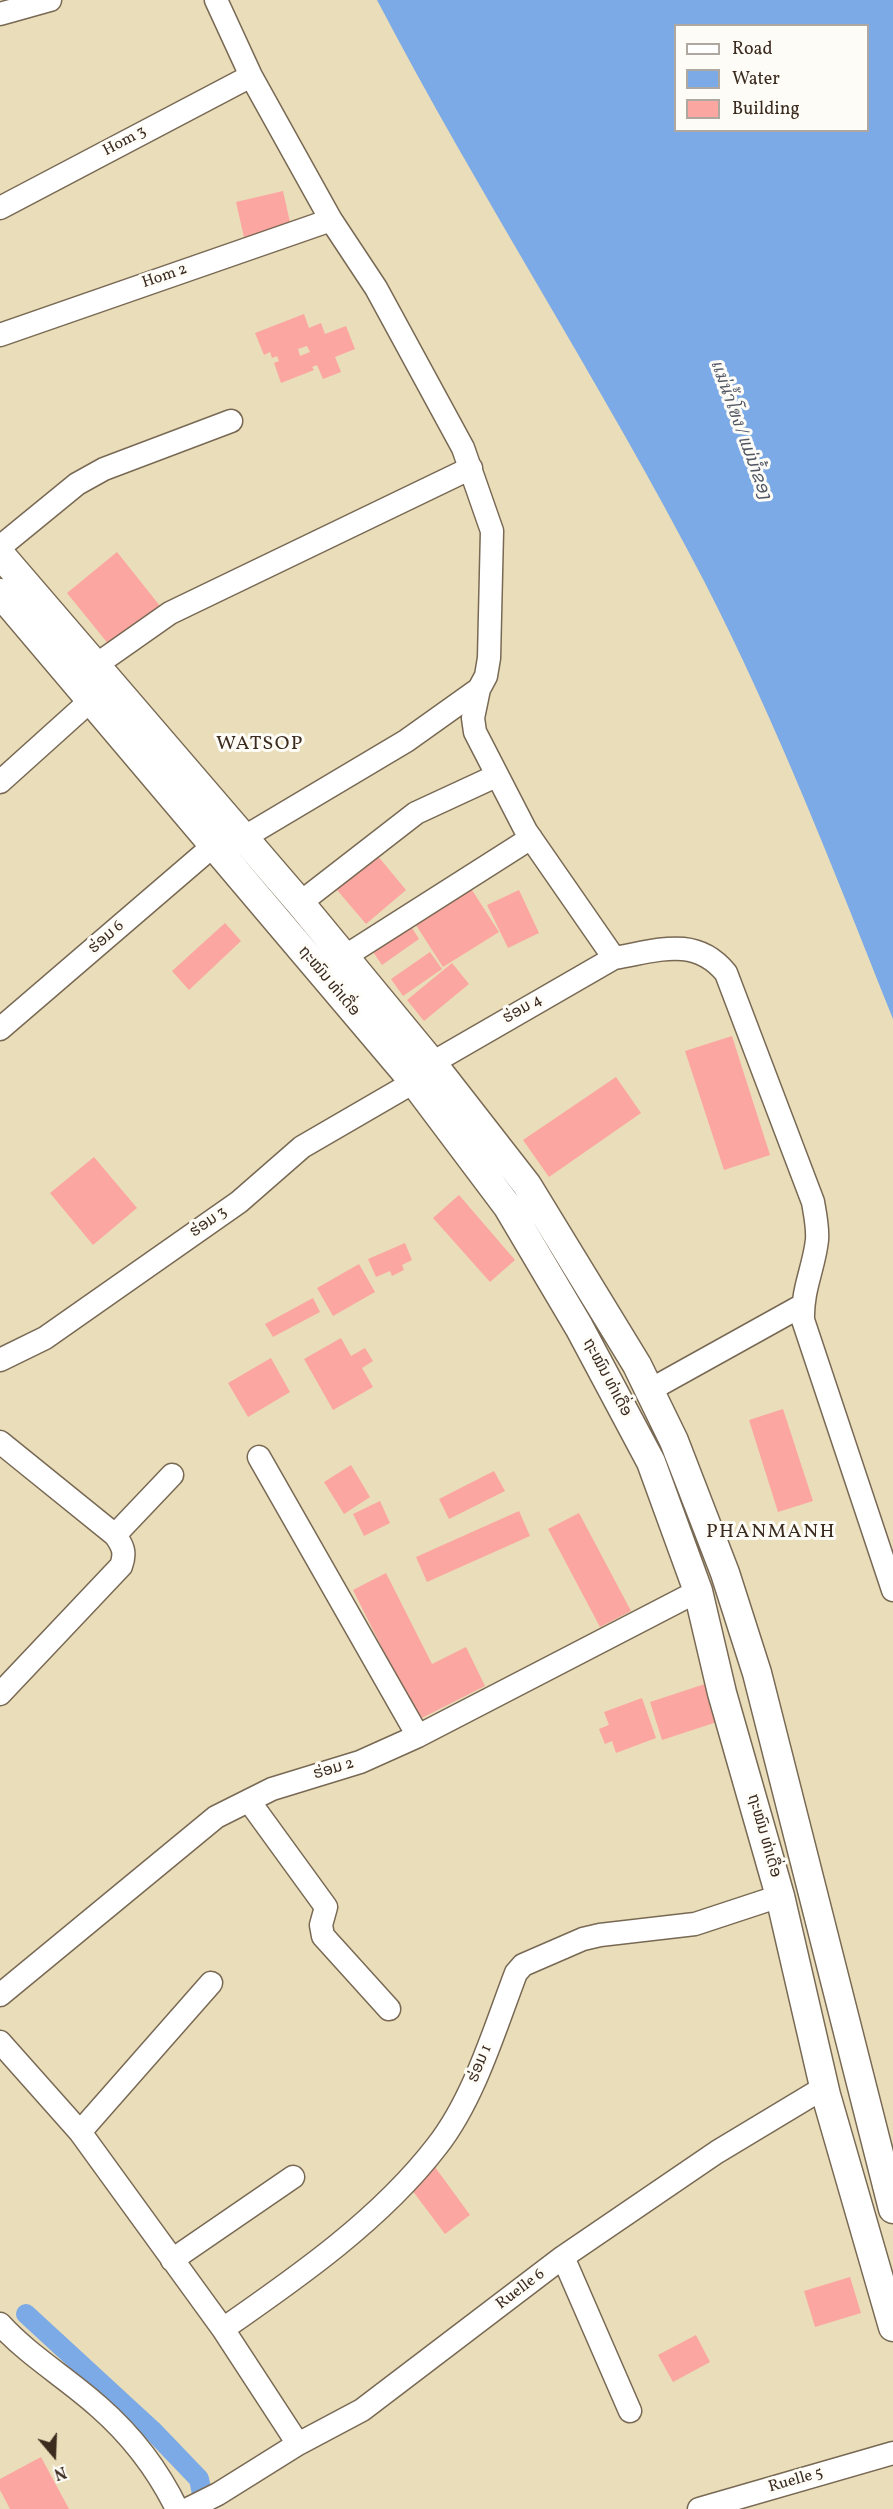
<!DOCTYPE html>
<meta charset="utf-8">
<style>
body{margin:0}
#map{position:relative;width:893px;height:2509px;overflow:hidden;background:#eaddb9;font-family:Vollkorn,serif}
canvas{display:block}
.legend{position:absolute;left:674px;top:24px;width:195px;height:108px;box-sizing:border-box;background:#fdfcf7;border:2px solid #afa8a0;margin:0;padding:8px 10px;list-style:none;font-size:18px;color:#3b2a1e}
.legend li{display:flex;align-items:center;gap:12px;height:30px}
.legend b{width:30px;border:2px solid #afa8a0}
.north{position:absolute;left:24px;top:2425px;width:60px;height:60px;-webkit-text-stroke:4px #fdfcf7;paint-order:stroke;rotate:161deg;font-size:16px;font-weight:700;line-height:24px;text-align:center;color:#3b2a1e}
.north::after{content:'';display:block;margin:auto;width:21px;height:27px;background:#3b2a1e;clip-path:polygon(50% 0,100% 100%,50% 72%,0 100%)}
</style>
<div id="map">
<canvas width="893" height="2509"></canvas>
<ul class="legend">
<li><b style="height:8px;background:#fff"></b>Road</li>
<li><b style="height:16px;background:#7caae6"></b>Water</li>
<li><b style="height:16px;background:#fca6a1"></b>Building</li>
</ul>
<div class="north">N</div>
</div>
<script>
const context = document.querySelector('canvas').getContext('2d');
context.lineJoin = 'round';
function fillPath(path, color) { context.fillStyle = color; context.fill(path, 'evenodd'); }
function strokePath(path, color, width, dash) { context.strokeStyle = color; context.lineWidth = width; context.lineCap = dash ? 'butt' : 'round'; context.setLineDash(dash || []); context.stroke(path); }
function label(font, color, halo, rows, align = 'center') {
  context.font = font + ' Vollkorn,"Noto Sans Lao","Noto Serif Thai",serif'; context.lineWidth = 6; context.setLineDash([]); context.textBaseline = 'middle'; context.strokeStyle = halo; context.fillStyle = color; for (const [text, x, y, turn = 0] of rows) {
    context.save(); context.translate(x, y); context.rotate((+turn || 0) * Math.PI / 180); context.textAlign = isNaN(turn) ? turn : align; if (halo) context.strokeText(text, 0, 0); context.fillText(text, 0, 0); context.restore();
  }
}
const water = new Path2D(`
 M377,0H893V1019C834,871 777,723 704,581C602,384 480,197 377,0ZM676,26H868V130H676Z`);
const canal = new Path2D(`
 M26,2314L152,2430L199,2479L205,2509`);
const building = new Path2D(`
 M283,191L292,231L245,242L236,202Z
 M304,314L309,328L321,323L325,334L346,326L355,349L335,357L341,372L323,379L317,365L312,367L314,370L281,383L274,363L279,361L277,356L272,358L270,352L264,355L255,333ZM307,346L310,352L300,356L298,349Z
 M117,552L164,611L114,651L67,593Z
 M377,855L406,890L366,924L337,890Z
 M470,887L499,932L443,967L414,922Z
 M519,890L539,933L508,948L487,905Z
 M407,920L419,939L382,965L369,946Z
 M225,923L241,941L189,990L172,971Z
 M430,952L442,969L403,996L391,979Z
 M452,963L469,984L424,1021L407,1000Z
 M732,1036L770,1155L724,1170L685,1051Z
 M616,1077L641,1113L549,1177L523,1140Z
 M94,1157L137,1208L93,1245L50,1193Z
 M459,1195L515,1260L490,1282L433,1218Z
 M405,1243L412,1260L402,1265L404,1270L392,1276L390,1271L376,1277L368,1259Z
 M359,1264L375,1292L333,1316L317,1288Z
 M313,1298L320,1312L273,1337L265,1324Z
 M341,1338L351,1356L365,1348L373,1361L362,1368L373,1387L333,1410L304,1359Z
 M271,1358L290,1392L248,1417L228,1383Z
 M783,1409L813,1501L778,1512L749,1420Z
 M351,1465L370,1497L344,1514L324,1482Z
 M494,1471L505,1491L449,1519L439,1499Z
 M380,1501L390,1523L364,1536L353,1514Z
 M519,1511L530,1536L427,1582L416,1557Z
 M579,1513L631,1611L600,1627L548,1529Z
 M386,1573L432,1664L466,1647L485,1686L418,1720L353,1590Z
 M705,1684L717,1722L662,1740L650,1702Z
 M642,1698L656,1738L616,1753L612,1741L605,1744L599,1729L609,1725L604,1712Z
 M435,2167L470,2215L445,2234L409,2186Z
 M850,2277L861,2313L815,2327L804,2291Z
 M696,2335L710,2362L673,2382L658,2355Z
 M41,2457L69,2509H10L0,2490V2479Z`);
const minor = new Path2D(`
 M216,0L251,76L331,220L376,288L463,448L492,531L489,658L486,676L479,689L473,718L475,732L526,831L614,958C657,951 695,935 726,973L813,1202C815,1214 818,1227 817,1240C814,1268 802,1289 803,1320L893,1590
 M0,14L50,0
 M0,208L251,76
 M0,335L331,220
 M0,547L77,484L104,469L231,421
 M96,665L170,613L471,468
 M0,782L90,701
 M300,903L416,813L496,776
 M344,957L531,838
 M0,1029L213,846L243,838L406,741L479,689
 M432,1063L614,958
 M0,1360L45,1338L239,1202L302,1147L414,1082
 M650,1390L803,1305
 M0,1442L115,1535C123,1546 126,1553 121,1566L0,1694
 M259,1457L418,1736
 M115,1535L172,1475
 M249,1801L326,1907L321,1925L323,1936L389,2009
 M0,1995L216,1817L272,1789L360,1762L418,1736L698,1591
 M0,2042L80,2132L223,2329L298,2444
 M80,2132L211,1983
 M563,2257L630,2411
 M172,2260L293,2177
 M0,2324C29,2356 67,2378 99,2407C132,2436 158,2470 177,2509
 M223,2329C298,2277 381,2219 437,2146C474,2099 495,2028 516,1973L523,1965L583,1939L600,1935L695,1924L780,1896
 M188,2509L218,2494L298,2444L362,2410L563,2257L717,2152L825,2087
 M699,2509L893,2453`);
const major = new Path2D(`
 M0,554L300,903L432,1063L527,1185L637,1365L674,1441L725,1573L757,1673L893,2209
 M0,593L414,1082L508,1207L579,1327L651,1462L698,1591L722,1693L780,1896L826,2095L893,2327`);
const streetNames = [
 ["Hom 3",125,142,-28],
 ["Hom 2",165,277,-19],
 ["ຮ່ອມ 6",107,938,-41],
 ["ຖະໝົນ ທ່າເດື່ອ",328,982,50],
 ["ຮ່ອມ 4",523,1010,-30],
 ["ຮ່ອມ 3",209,1223,-35],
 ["ຖະໝົນ ທ່າເດື່ອ",606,1378,62],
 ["ຮ່ອມ 2",334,1770,-17],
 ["ຖະໝົນ ທ່າເດື່ອ",763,1836,74],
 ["ຮ່ອມ 1",481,2064,-68],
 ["Ruelle 6",521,2290,-37],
 ["Ruelle 5",796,2481,-16]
];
const waterNames = [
 ["แม่น้ำโขง / ແມ່ນ້ຳຂອງ",739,430,70]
];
const quarterNames = [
 ["WATSOP",260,745],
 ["PHANMANH",771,1533]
];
fillPath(water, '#7caae6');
strokePath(canal, '#7caae6', 20);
fillPath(building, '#fca6a1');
strokePath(minor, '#786954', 25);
strokePath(major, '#786954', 31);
strokePath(minor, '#fff', 22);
strokePath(major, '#fff', 28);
label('16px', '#3b2a1e', '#fdfcf7', streetNames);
label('italic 18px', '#525764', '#fdfcf7', waterNames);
context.letterSpacing = '1.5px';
label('20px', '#3b2a1e', '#fdfcf7', quarterNames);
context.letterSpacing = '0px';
</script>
